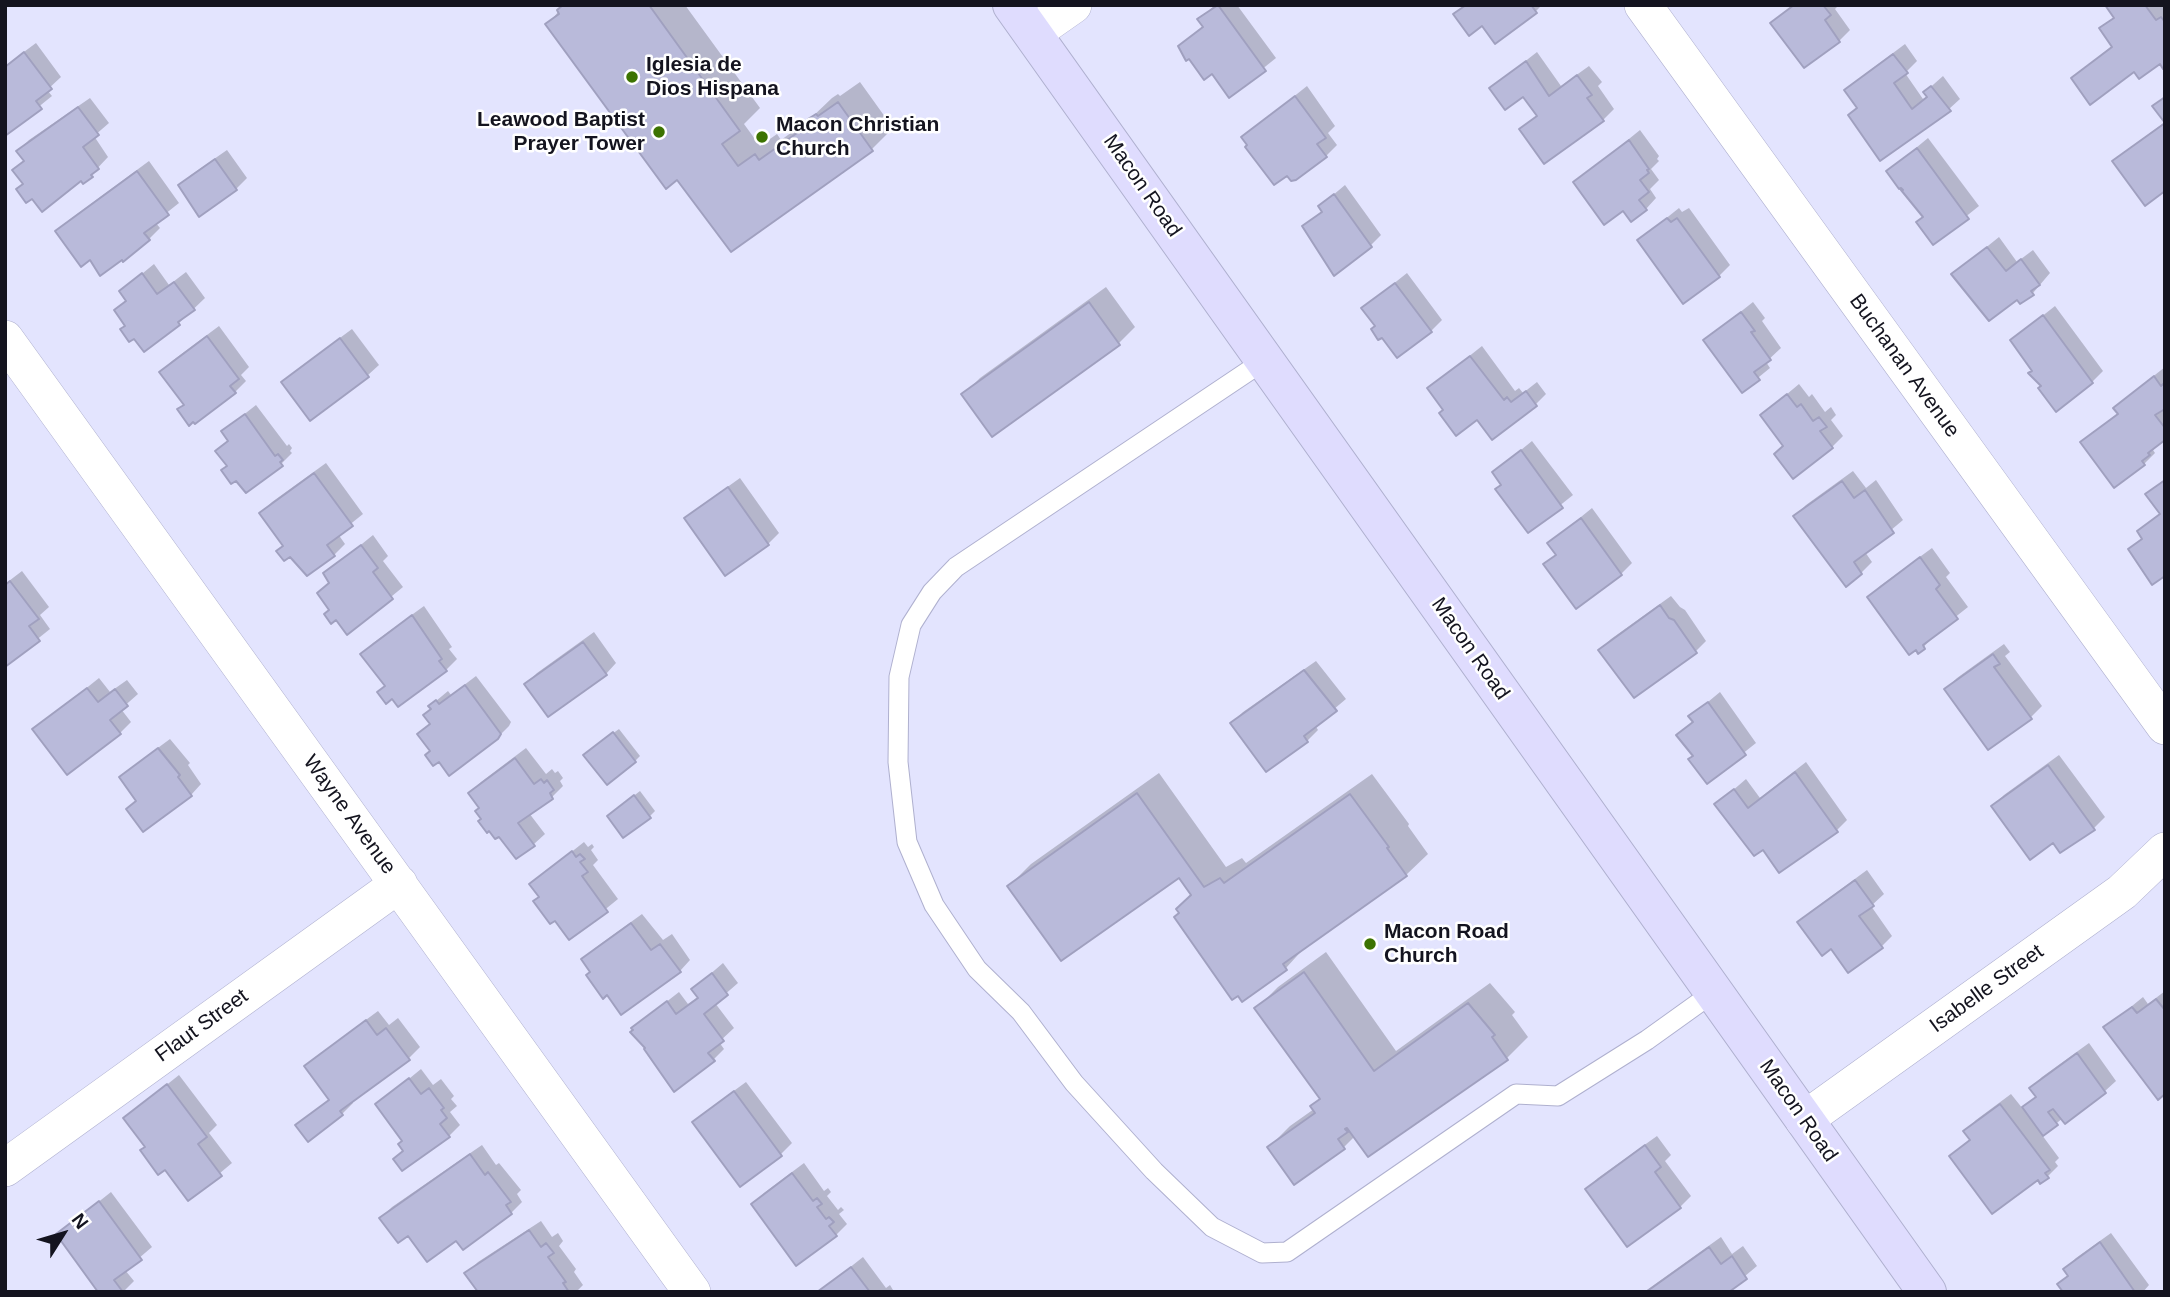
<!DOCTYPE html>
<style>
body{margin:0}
#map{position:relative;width:2170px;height:1297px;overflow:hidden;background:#e3e4fe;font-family:Arial,sans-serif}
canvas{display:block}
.frame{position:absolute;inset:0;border:7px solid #14141f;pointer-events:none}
.north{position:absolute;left:28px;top:1199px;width:70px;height:70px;-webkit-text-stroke:5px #fff;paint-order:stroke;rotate:53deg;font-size:19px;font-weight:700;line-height:28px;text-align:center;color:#14141f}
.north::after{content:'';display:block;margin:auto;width:24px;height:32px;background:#14141f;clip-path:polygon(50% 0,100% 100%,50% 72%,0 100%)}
</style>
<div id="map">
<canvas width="2170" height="1297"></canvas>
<div class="frame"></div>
<div class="north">N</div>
</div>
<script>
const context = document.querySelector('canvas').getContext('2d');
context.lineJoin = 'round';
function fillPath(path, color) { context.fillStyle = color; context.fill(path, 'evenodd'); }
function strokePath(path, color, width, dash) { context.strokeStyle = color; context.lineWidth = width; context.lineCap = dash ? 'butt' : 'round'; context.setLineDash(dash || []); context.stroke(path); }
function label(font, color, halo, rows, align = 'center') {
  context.font = font + ' Arial,sans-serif'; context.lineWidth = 5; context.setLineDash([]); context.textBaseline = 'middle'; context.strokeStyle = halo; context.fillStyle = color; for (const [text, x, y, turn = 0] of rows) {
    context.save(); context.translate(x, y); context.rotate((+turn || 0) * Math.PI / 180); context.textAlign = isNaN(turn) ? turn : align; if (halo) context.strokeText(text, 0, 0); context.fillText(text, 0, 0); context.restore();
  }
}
const shadow = new Path2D(`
 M564,5H685L760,108L744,124L760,146L777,134L781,140L810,119L832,98L838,94L840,96L860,82L893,128L872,149L731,250L678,177L548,24Z
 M1215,5H1237L1276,58L1230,95L1212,71L1180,46L1204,25L1200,19Z
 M1465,5H1542L1536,11L1455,15Z
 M1793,5H1839L1835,9L1850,30L1839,41L1772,23Z
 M2107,5H2163L2165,65L2160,62L2134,70L2073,78L2113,45L2101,28L2115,16Z
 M36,43L61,77L47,90L52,96L5,134V66Z
 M1905,44L1917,61L1905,73L1923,99L1928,96L1925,92L1943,76L1960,99L1949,109L1880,158L1859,107L1846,90L1857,80Z
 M1537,52L1561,86L1589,66L1602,82L1598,86L1614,109L1603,120L1521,129L1538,114L1524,95L1491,88Z
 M1307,86L1335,126L1328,133L1337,145L1326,156L1288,174L1250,145L1243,137Z
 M90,98L109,123L94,136L108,157L91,175L81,179L24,183L14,170L25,159L18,151L29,140Z
 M2165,122V189L2115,162L2126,151Z
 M1640,130L1659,156L1657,159L1659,161L1651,169L1659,180L1650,189L1656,198L1646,209L1623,208L1576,182Z
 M1928,138L1979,206L1933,243L1918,222L1924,216L1888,171Z
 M227,150L247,178L236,189L180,186L191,175Z
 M149,161L179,203L155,222L160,228L149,239L90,258L58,231L69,220Z
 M1345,185L1381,235L1370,246L1304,226L1323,210L1320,206Z
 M1679,208L1682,212L1689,208L1730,265L1719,276L1639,240Z
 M1999,237L2017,262L2033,250L2050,273L2033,293L2017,297L1953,274Z
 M154,264L169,285L186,272L205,298L179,323L144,350L116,310L127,299L121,291Z
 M1407,273L1442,320L1431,331L1377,326L1363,308Z
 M1106,287L1135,327L1119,343L992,435L963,395L980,378Z
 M1753,302L1765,318L1762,321L1781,348L1766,362L1770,368L1743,390L1705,340Z
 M2055,306L2103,371L2092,382L2044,386L2012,340Z
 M219,326L249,367L241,375L246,381L235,392L179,410L185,404L161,372L172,361Z
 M352,329L379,365L368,375L311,419L283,383L294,372Z
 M1482,346L1515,391L1519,388L1523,393L1537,382L1546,394L1535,405L1477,418L1445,410L1429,388Z
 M2165,367V438L2153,450L2155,453L2144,464L2114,486L2082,442L2119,412L2116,408L2127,397Z
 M1799,384L1809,397L1812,394L1825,412L1831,407L1836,415L1831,420L1843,436L1832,447L1785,445L1762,415Z
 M256,405L287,446L289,444L292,448L290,451L292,453L281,464L236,478L228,465L229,440L223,431Z
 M1532,441L1573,495L1528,531L1494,472Z
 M326,463L363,514L338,534L345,544L334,555L285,544L261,513L272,502Z
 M1853,471L1866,488L1876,480L1903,520L1865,552L1872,562L1861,573L1795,516L1806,505Z
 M740,478L779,533L768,544L687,518L698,508Z
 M2165,479V574L2130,549L2143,537L2139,531L2161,512L2147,494Z
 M1592,508L1632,563L1621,574L1546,564L1557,553L1549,543Z
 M373,535L388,556L383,561L403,587L347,633L331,609L330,582L325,574Z
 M1932,548L1950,573L1946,577L1968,607L1934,634L1935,636L1919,651L1869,597L1880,586Z
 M22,571L49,607L40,615L50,629L5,665V584Z
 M1671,596L1680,607L1685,610L1706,641L1695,652L1600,650L1611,639Z
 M424,606L452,647L449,649L457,659L446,670L386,685L362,654L373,643Z
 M594,632L616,663L606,674L526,684L537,673Z
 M2004,644L2010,652L2005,656L2042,706L2031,717L1988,748L1946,689L1957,678Z
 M1316,661L1346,699L1315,725L1318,730L1307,741L1232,723L1243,712Z
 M476,676L511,722L509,726L497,738L432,751L420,734L431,723L430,706L448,691L451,695Z
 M99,678L110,692L127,680L138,694L121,709L131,722L120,733L34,730Z
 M1720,692L1756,743L1707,782L1694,755L1679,735L1694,721L1691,716Z
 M619,729L640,756L635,761L590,750Z
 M170,739L190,763L188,765L201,784L191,795L137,800L121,777L132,767Z
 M526,748L546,774L552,769L555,773L558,771L563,778L560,781L563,786L552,797L529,813L545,834L534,844L499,834L483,819L481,808L470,793L481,782Z
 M2059,755L2105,817L2094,828L2060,851L2054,841L1993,806L2004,795Z
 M1806,762L1847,820L1837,830L1763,848L1717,804L1746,779L1760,798Z
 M1159,773L1226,867L1242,858L1246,863L1372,774L1409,824L1408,826L1428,854L1406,875L1306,946L1286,968L1193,894L1179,875L1009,886L1031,864Z
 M640,791L655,811L650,816L614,811Z
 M584,842L588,847L592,844L594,847L591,850L598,860L593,865L618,899L570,938L531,884Z
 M1867,870L1884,894L1871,906L1892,936L1881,947H1831L1799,922L1810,912Z
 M642,914L663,940L672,934L690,960L680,971H592L584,959L595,948Z
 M1326,952L1396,1051L1490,983L1515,1012L1512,1015L1528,1037L1507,1058L1355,1136L1344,1147H1269L1290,1126L1314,1109L1312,1107L1321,1098L1257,1008L1278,987Z
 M723,963L738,983L715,1003L734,1028L719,1042L724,1049L713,1060L633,1028L679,992L688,1004L699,996L693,989Z
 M2165,991V1092L2105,1028L2143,997L2148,1004Z
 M378,1011L389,1025L398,1018L420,1047L409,1058L351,1100L353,1103L342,1114L298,1125L330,1098L306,1067L317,1056Z
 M2089,1043L2116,1081L2105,1091L2065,1121L2063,1118L2042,1135L2059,1158L2055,1162L2058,1166L2047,1177L2038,1178L1951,1156L1971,1138L1965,1131L1976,1120L2011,1094L2023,1109L2037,1095L2031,1088L2042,1077Z
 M421,1069L433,1085L441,1079L454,1096L451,1099L457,1106L450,1112L460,1125L449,1136L395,1159L404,1150V1140L377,1105Z
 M179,1075L217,1125L209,1133L232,1163L189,1199L125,1118Z
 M746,1082L792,1143L781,1154L694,1123L705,1112Z
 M1657,1136L1671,1155L1665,1161L1691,1196L1680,1207L1628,1244L1587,1189L1598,1178Z
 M482,1145L496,1165L499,1163L521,1190L517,1194L522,1202L511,1213L456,1238L409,1234L381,1218L392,1207Z
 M804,1163L824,1191L828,1188L831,1192L827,1196L838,1210L841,1207L844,1210L839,1214L847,1224L836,1235L753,1204L764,1193Z
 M111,1192L152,1247L125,1270L134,1281L123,1292H101L58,1234Z
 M541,1221L552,1237L558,1233L563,1241L559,1246L576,1269L574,1272L583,1285L576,1292H480L467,1273L478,1262Z
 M2111,1233L2149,1285L2143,1292H2065L2059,1284L2069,1274L2065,1269L2076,1258Z
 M1721,1237L1732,1254L1743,1246L1757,1266L1726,1292H1644Z
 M863,1257L886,1288L890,1285L893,1290L891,1292H819Z`);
const building = new Path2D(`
 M563,5H649L740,131L722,144L738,166L755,154L759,160L811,123L808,119L816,114L818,116L838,102L873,151L731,252L677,180L666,189L545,24L559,14L557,10Z
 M1218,5L1266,71L1229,98L1212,74L1204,80L1189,59L1186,61L1178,46L1203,27L1197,19Z
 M1466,5H1531L1537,13L1495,44L1482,26L1469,36L1453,14Z
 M1794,5H1823L1831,15L1825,20L1840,42L1804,68L1770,23Z
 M2105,5H2145L2156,20L2161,17L2165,22V67L2163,69L2160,64L2139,79L2134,72L2090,105L2071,78L2112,47L2099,28L2114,18Z
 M24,52L52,89L36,101L42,109L5,136V67Z
 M1893,54L1908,73L1894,83L1912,109L1927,97L1923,92L1931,86L1951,111L1880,161L1848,115L1857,108L1844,90Z
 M1526,61L1549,96L1577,75L1592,95L1587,98L1604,121L1544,164L1519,129L1537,116L1523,97L1505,110L1489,88Z
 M1295,96L1326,138L1317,144L1327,157L1296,180L1291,181L1287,176L1274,185L1245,147L1247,145L1241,137Z
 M2165,97V123L2152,106Z
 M78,107L99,135L83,147L99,169L91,175L93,177L83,184L81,181L42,212L32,199L26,203L16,189L23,184L12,170L24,161L16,151Z
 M2165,123V191L2145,206L2112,161Z
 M1629,140L1649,169L1647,170L1649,173L1640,180L1649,192L1639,200L1647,210L1631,222L1623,211L1604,225L1573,182Z
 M1917,148L1969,219L1933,245L1916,222L1923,217L1901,190H1903L1901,188L1899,189L1886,171Z
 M215,159L237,190L199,217L178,185Z
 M137,171L169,215L144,233L150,240L123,262L122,260L100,276L90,260L81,267L55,231Z
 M1334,194L1372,247L1334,276L1302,226L1322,212L1318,206Z
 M1667,218L1671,222L1677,218L1720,277L1683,304L1637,240Z
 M1987,247L2006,271L2021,259L2040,285L2031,291L2034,295L2020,304L2017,300L1989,321L1951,274Z
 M142,273L157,294L174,282L195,310L178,322L180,325L144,352L134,339L129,342L120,329L125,326L114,310L126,301L119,291Z
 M1395,283L1432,332L1397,358L1382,338L1378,340L1371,329L1375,326L1361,308Z
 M1089,302L1120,345L992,437L961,394Z
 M1741,312L1755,331L1751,332L1771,360L1754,372L1760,380L1742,393L1703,340Z
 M2043,315L2093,383L2056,412L2038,388L2041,386L2028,373L2032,371L2010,340Z
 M207,336L239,379L230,386L236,393L195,424L193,422L189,426L177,409L184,405L159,372Z
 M340,338L369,377L310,421L281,382Z
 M1470,356L1504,400L1507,397L1511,402L1526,391L1537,406L1492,440L1477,420L1456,436L1439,413L1443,410L1427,388Z
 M2154,376L2161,386L2163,384L2165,386V409L2155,415L2165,428V440L2148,453L2150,455L2142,461L2145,465L2114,488L2080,442L2118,414L2113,408Z
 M1787,394L1797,407L1801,404L1813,421L1819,417L1827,427L1820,431L1833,448L1793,479L1774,454L1783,446L1760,415Z
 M245,414L275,456L278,454L283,460L280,462L283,466L246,493L236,481L231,484L221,470L227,466L215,451L228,441L221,431Z
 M1521,450L1563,508L1528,533L1495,489L1501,485L1492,472Z
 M314,473L353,526L327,545L335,556L307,576L290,557L284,561L276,551L283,546L259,513Z
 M2165,480V576L2152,585L2128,549L2142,539L2137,531L2160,514L2145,494Z
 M1842,481L1854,498L1865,490L1894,533L1854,562L1862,574L1846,587L1793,516Z
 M728,487L769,545L725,576L684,518Z
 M1581,518L1622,575L1576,609L1543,564L1556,555L1547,543Z
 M361,545L378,568L373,572L393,599L347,635L336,620L331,624L324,614L329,610L317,593L329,583L323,573Z
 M1920,557L1940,585L1936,589L1958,619L1923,645L1925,649L1918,654L1916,650L1909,655L1867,597Z
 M10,581L39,619L29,626L40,641L5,667V585Z
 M1660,605L1669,618L1674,620L1697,653L1634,698L1598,650Z
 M412,615L442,659L439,661L447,671L398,707L392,699L386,704L377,692L385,686L360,654Z
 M583,642L607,675L548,717L524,684Z
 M1993,654L2000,664L1994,667L2032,719L1988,750L1944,689Z
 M1304,670L1337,711L1304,736L1308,742L1266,772L1230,723Z
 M465,685L501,734L498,739L449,776L439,762L433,766L425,755L430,751L417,734L430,724L423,715L431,709L428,706L436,700L439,704Z
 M87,688L98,702L115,689L128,706L110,720L121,734L67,775L32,729Z
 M1708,702L1746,755L1707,784L1688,759L1693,756L1676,735L1693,722L1688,716Z
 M613,732L636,762L607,785L583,755Z
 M158,748L180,775L178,777L192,796L143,832L126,809L136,801L119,777Z
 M515,758L534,784L541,779L544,783L547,780L554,790L550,793L553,799L518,823L535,846L516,859L499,837L495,839L489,831L487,833L478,821L481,819L475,811L479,808L468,793Z
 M2048,765L2095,830L2060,853L2053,843L2030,860L1991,806Z
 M1795,772L1838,832L1779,873L1763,850L1754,856L1714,804L1734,789L1748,808Z
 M1137,793L1204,887L1220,878L1224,883L1350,794L1389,847L1387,848L1407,876L1283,964L1287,970L1242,1002L1238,996L1232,1000L1174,917L1179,913L1176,909L1191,895L1179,878L1061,961L1007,886Z
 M634,795L651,818L623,838L607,816Z
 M572,851L576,857L580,854L585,859L580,862L588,872L582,876L608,912L569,940L555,921L550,924L533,901L539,897L529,884Z
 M1855,880L1874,906L1859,916L1883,948L1848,973L1831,949L1822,956L1797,922Z
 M631,923L651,950L660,944L681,972L621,1015L607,995L603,999L586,975L590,972L581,959Z
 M1304,972L1374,1071L1468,1003L1495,1035L1492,1037L1508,1060L1368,1157L1347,1128L1345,1129L1348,1132L1338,1139L1345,1149L1294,1185L1267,1147L1315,1113L1310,1106L1320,1099L1254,1008Z
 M712,973L728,995L704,1014L724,1041L708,1053L715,1061L674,1092L644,1049L645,1048L630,1032L633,1030L631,1028L667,1001L676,1014L698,998L691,989Z
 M2156,999L2165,1010V1094L2158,1100L2103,1027L2132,1007L2137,1013Z
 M366,1020L377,1035L386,1028L410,1060L340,1111L343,1115L308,1142L295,1125L329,1100L304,1066Z
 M2077,1053L2106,1093L2065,1124L2053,1109L2048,1112L2058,1125L2043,1136L2022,1107L2036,1097L2029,1088Z
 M409,1078L421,1094L429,1088L444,1108L441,1110L447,1118L440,1124L450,1137L402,1171L393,1159L403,1151L398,1144L402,1141L375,1104Z
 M167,1084L207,1137L198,1144L222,1176L188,1201L165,1170L158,1175L140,1150L145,1147L123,1118Z
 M734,1091L782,1156L740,1187L692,1122Z
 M2000,1104L2050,1170L2045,1173L2049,1178L2040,1184L2038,1180L1992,1214L1949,1156L1970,1140L1963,1131Z
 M1645,1145L1661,1167L1655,1172L1681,1208L1627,1247L1585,1189Z
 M470,1154L485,1175L488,1172L511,1202L506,1205L512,1214L463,1250L456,1241L427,1262L408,1236L398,1243L379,1218Z
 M792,1173L813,1201L817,1198L822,1204L817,1207L826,1219L829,1217L834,1222L829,1226L837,1236L796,1266L751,1204Z
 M99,1201L142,1260L114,1280L123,1292H98L56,1234Z
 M529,1230L541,1247L546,1243L554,1253L548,1257L566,1282L563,1283L569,1292H478L464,1273Z
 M2100,1242L2135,1292H2063L2057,1284L2068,1276L2063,1269Z
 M1709,1247L1721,1264L1732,1256L1747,1279L1729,1292H1646Z
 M851,1267L870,1292H817Z`);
const lane = new Path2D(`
 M1265,360L956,567L932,592L911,625L899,677L898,762L907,842L934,905L977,969L1021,1012L1074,1083L1154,1171L1212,1227L1262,1253L1287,1252L1516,1094L1558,1096L1647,1040L1714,992`);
const street = new Path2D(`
 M1643,5L2165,726
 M1033,33L1073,5
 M5,339L692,1292
 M1804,1120L2122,892L2165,851
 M5,1168L399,884`);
const secondary = new Path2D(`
 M1012,5L1927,1292`);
const markers = [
 [632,77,7,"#3c7301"],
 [659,132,7,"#3c7301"],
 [762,137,7,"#3c7301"],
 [1370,944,7,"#3c7301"]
];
const poiNames = [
 ["Iglesia de",646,65],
 ["Dios Hispana",646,89],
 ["Leawood Baptist",645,120,"right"],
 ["Prayer Tower",645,144,"right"],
 ["Macon Christian",776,125],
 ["Church",776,149],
 ["Macon Road",1384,932],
 ["Church",1384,956]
];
const streetNames = [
 ["Macon Road",1142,186,55],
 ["Buchanan Avenue",1904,366,54],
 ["Macon Road",1470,649,55],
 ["Wayne Avenue",349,815,54],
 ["Isabelle Street",1987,989,-36],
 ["Flaut Street",202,1026,-36],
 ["Macon Road",1798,1111,55]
];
fillPath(shadow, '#0003');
fillPath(building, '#b9bada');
strokePath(building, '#a0a0bf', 2);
strokePath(lane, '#afb0cf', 21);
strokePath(street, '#afb0cf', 38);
strokePath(secondary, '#afb0cf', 40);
strokePath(lane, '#fff', 19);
strokePath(street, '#fff', 37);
strokePath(secondary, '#dfdcfe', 38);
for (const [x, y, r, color] of markers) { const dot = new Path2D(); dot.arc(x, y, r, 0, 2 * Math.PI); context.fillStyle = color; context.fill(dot); strokePath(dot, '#fff', 2.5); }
label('bold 21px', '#14141f', '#fff', poiNames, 'left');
label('21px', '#14141f', '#fff', streetNames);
</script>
